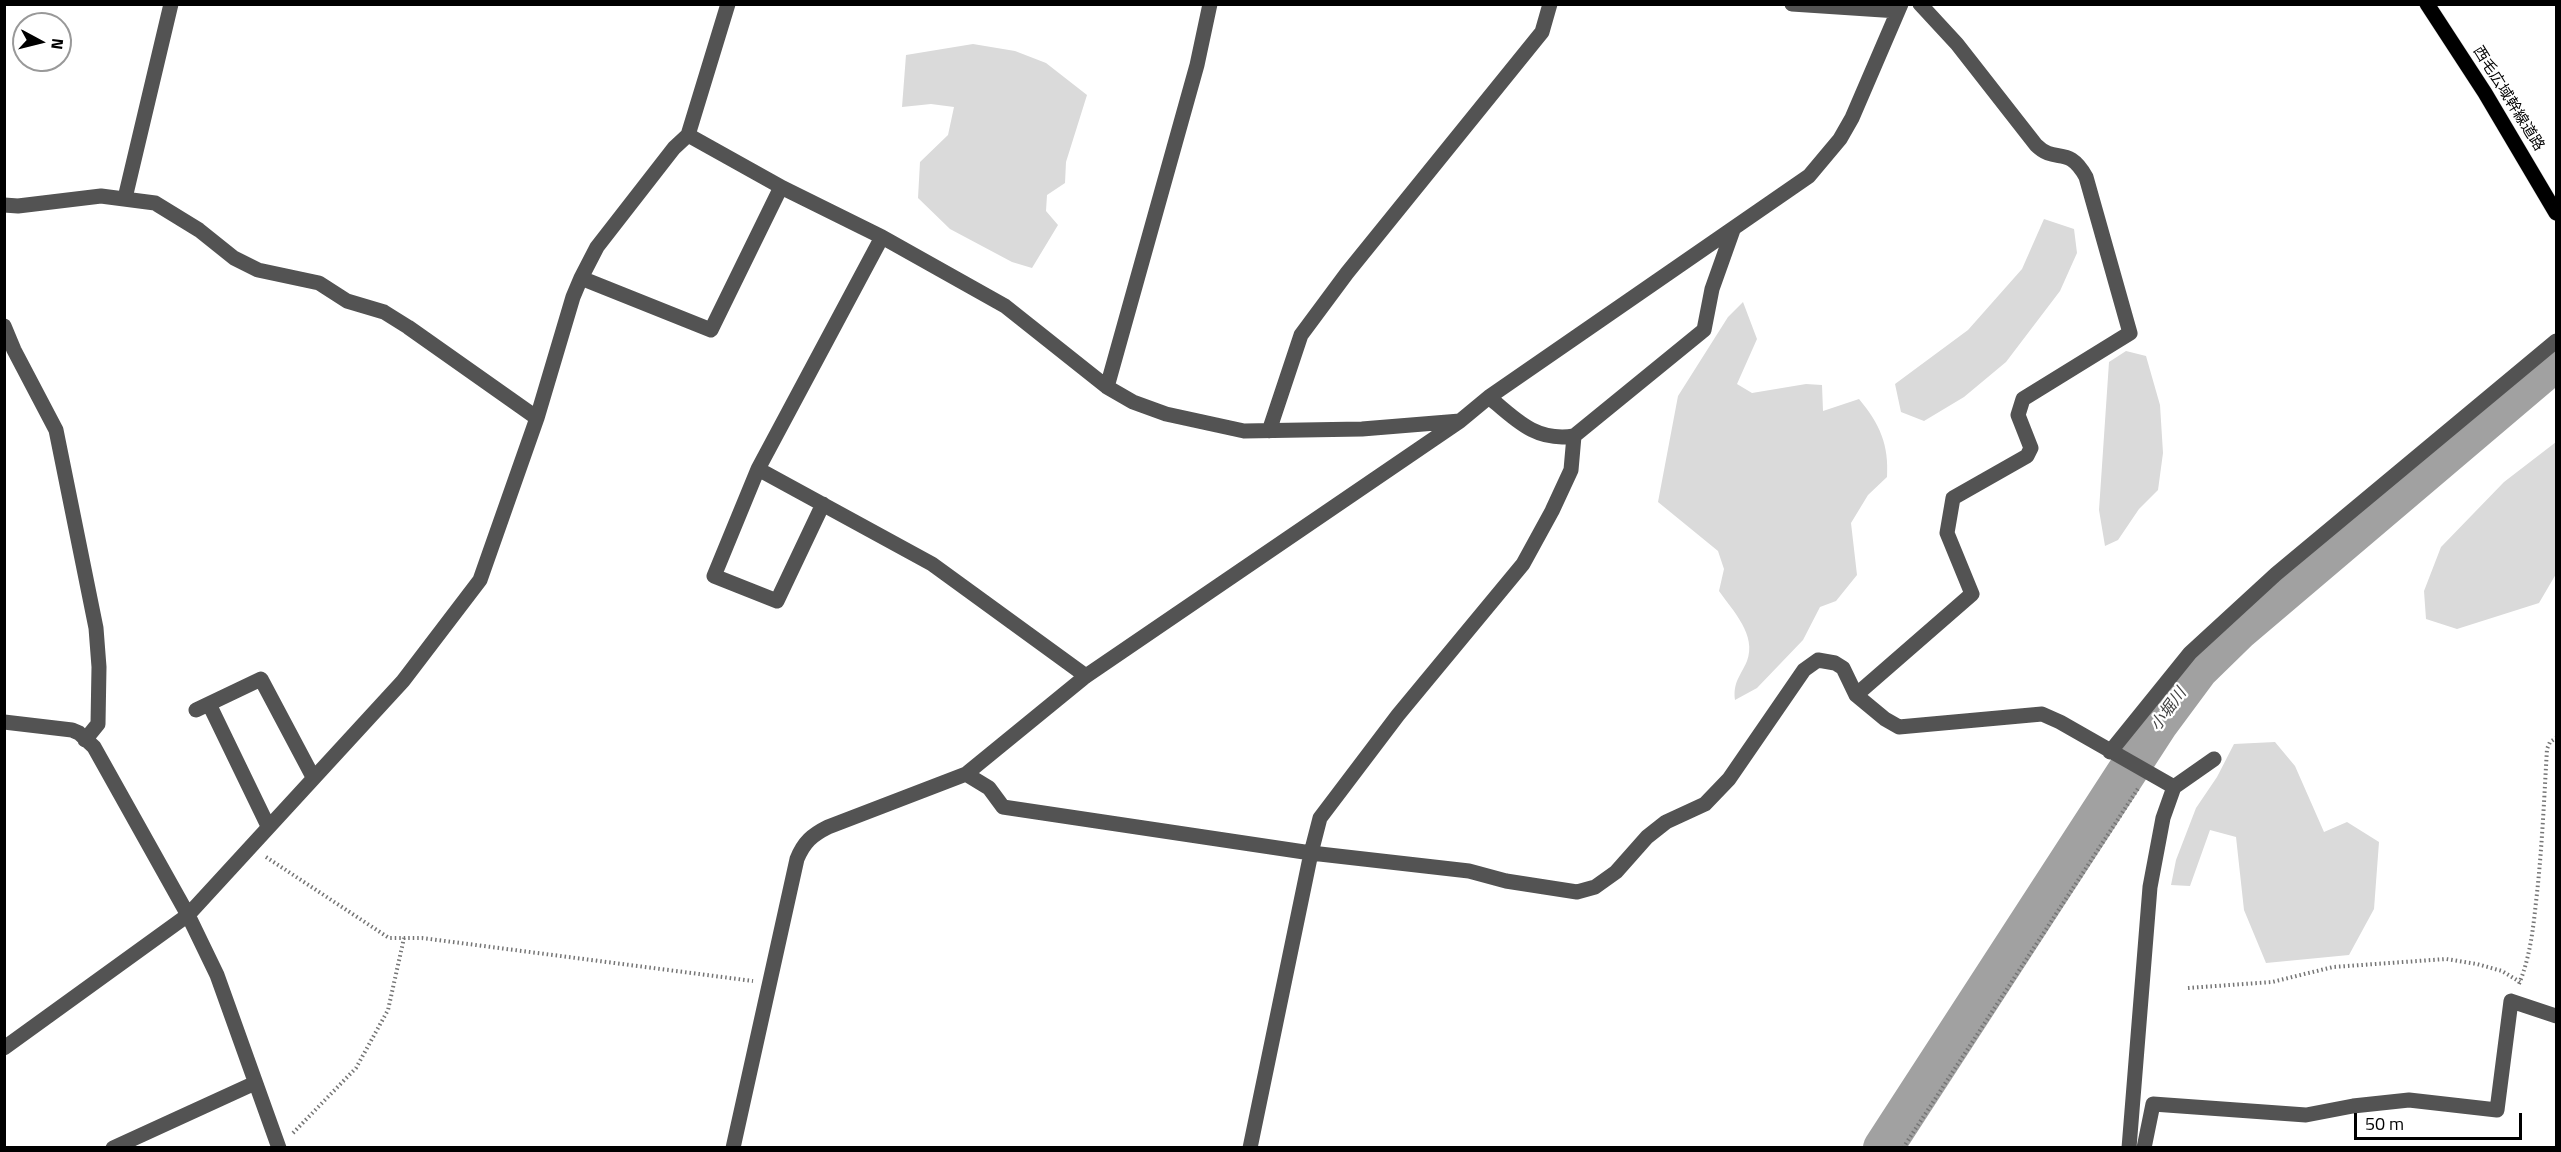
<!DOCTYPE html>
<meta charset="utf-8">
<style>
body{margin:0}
#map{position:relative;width:2561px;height:1152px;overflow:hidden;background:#fff;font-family:"Titillium Web",sans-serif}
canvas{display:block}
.frame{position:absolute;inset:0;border:6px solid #000;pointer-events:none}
.north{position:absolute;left:12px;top:12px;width:60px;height:60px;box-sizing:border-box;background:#fff;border:2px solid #999;border-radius:50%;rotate:97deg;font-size:16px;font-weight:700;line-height:24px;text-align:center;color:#000}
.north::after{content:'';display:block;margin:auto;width:21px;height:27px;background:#000;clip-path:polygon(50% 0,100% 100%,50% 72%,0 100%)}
.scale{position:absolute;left:2354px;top:1113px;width:168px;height:27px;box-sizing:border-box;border:3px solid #000;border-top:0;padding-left:8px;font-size:18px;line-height:21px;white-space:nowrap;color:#000;-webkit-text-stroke:4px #fff;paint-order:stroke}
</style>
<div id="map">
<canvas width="2561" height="1152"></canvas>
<div class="frame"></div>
<div class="north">N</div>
<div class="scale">50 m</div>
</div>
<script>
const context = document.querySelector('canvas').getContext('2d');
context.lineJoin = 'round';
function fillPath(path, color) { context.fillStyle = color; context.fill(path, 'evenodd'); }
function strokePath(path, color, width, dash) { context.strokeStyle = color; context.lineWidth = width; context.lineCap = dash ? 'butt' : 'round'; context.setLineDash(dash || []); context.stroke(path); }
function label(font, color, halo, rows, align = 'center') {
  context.font = font + ' "Titillium Web","Noto Sans JP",sans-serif'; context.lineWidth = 4.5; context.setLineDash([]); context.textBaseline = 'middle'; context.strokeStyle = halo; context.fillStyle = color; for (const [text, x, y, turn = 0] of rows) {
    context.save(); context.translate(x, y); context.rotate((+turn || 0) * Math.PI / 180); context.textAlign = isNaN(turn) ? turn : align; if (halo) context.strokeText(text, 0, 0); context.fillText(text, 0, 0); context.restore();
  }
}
const green = new Path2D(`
 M973,44L1015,51L1046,63L1087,95L1066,162L1065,183L1047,195L1046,211L1058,225L1032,268L1012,262L950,229L918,198L920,162L948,135L954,107L931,104L902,107L906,55Z
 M2044,219L2074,229L2077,253L2060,291L2006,362L1964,397L1924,421L1901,412L1895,384L1968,330L2022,269Z
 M1743,302L1757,339L1737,384L1752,393L1806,384L1822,385L1823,411L1859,399C1880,424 1889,445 1887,477L1868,495L1851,523L1857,575L1836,601L1820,607L1803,640L1757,688L1735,700C1733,682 1740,677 1747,661C1757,635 1733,611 1719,591L1724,569L1718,551L1658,502L1678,396L1728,317Z
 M2126,351L2146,356L2160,405L2163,453L2158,490L2139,509L2118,540L2105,546L2099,510L2109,362Z
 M2556,442V574L2539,603L2457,629L2426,619L2424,591L2441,547L2504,482Z
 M2275,742L2295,766L2324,832L2347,822L2379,842L2374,909L2349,955L2266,963L2244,910L2236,837L2210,830L2190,886L2171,885L2176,860L2196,808L2217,777L2234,744Z`);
const river = new Path2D(`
 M1883,1148L2158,724L2198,670L2239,630L2556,361`);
const path = new Path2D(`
 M266,857L389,938H422L753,981
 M2519,984C2530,957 2533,930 2536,902C2542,851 2544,800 2547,749L2550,742L2556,738
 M2188,988L2272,982L2333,967L2446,959L2477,964L2502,971L2520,982
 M293,1133L356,1068L388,1010L404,938
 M1903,1148L2139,787`);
const minor = new Path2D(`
 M1792,4L1898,11
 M688,135L783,188L882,237L1005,306L1107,387L1133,402L1166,414L1244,431L1362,429L1460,421
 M125,198L171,4
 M4,205L18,206L101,196L155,203L199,230L234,258L258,270L319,283L347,301L384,312L408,327L537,418
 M882,237L758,469L932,564L1086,676
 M581,278L711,330L781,187
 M4,326L14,350L56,430L96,628L99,667L98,724L85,740
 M1107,387L1197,65L1210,4
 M1489,397C1516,420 1536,442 1574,436L1704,330L1712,289L1733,230
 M1269,431L1301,335L1347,273L1542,32L1550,4
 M758,469L714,576L777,601L823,504
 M1856,695L1972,594L1947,533L1953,498L2027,456L2031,448L2018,415L2023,399L2130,333L2086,177C2068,144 2056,165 2036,145L1957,44L1920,4
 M209,704L268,826
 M196,710L261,679L313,777
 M4,722L72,730L79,733L94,747L188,915L217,975L279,1148
 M2110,752L2190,653L2276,574L2556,341
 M966,774L989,788L1003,807L1311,853L1469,871L1506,881L1577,892L1595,887L1616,872L1647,837L1666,822L1705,804L1729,779L1804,670L1818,660L1835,663L1843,668L1856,695L1885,719L1899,727L2042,714L2060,722L2174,787
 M4,1048L188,915L403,681L480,580L537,418L573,297L581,278L597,247L674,148L688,135L728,4
 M113,1148L255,1083
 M733,1148L797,859C804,842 812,835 828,827L966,774L1086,676L1460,421L1489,397L1809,176L1840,139L1852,118L1901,4
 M1250,1148L1311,853L1320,818L1398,715L1523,564L1552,511L1571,470L1574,436
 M2129,1148L2150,887L2163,818L2174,787L2214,759
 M2144,1148L2153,1104L2306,1115L2353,1106L2409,1100L2497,1110L2511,1001L2556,1016`);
const major = new Path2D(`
 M2427,4L2485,93L2556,213`);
const streetNames = [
 ["西毛広域幹線道路",2508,99,58]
];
const waterNames = [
 ["小堀川",2169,710,-54]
];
fillPath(green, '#dadada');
strokePath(river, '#a1a1a1', 40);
strokePath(major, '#dbdbdb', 16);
strokePath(path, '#757575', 4, [1.5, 3]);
strokePath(minor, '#535353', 15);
strokePath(major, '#000', 15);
label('15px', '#000', '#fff', streetNames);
label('italic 16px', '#424242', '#fff', waterNames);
</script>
